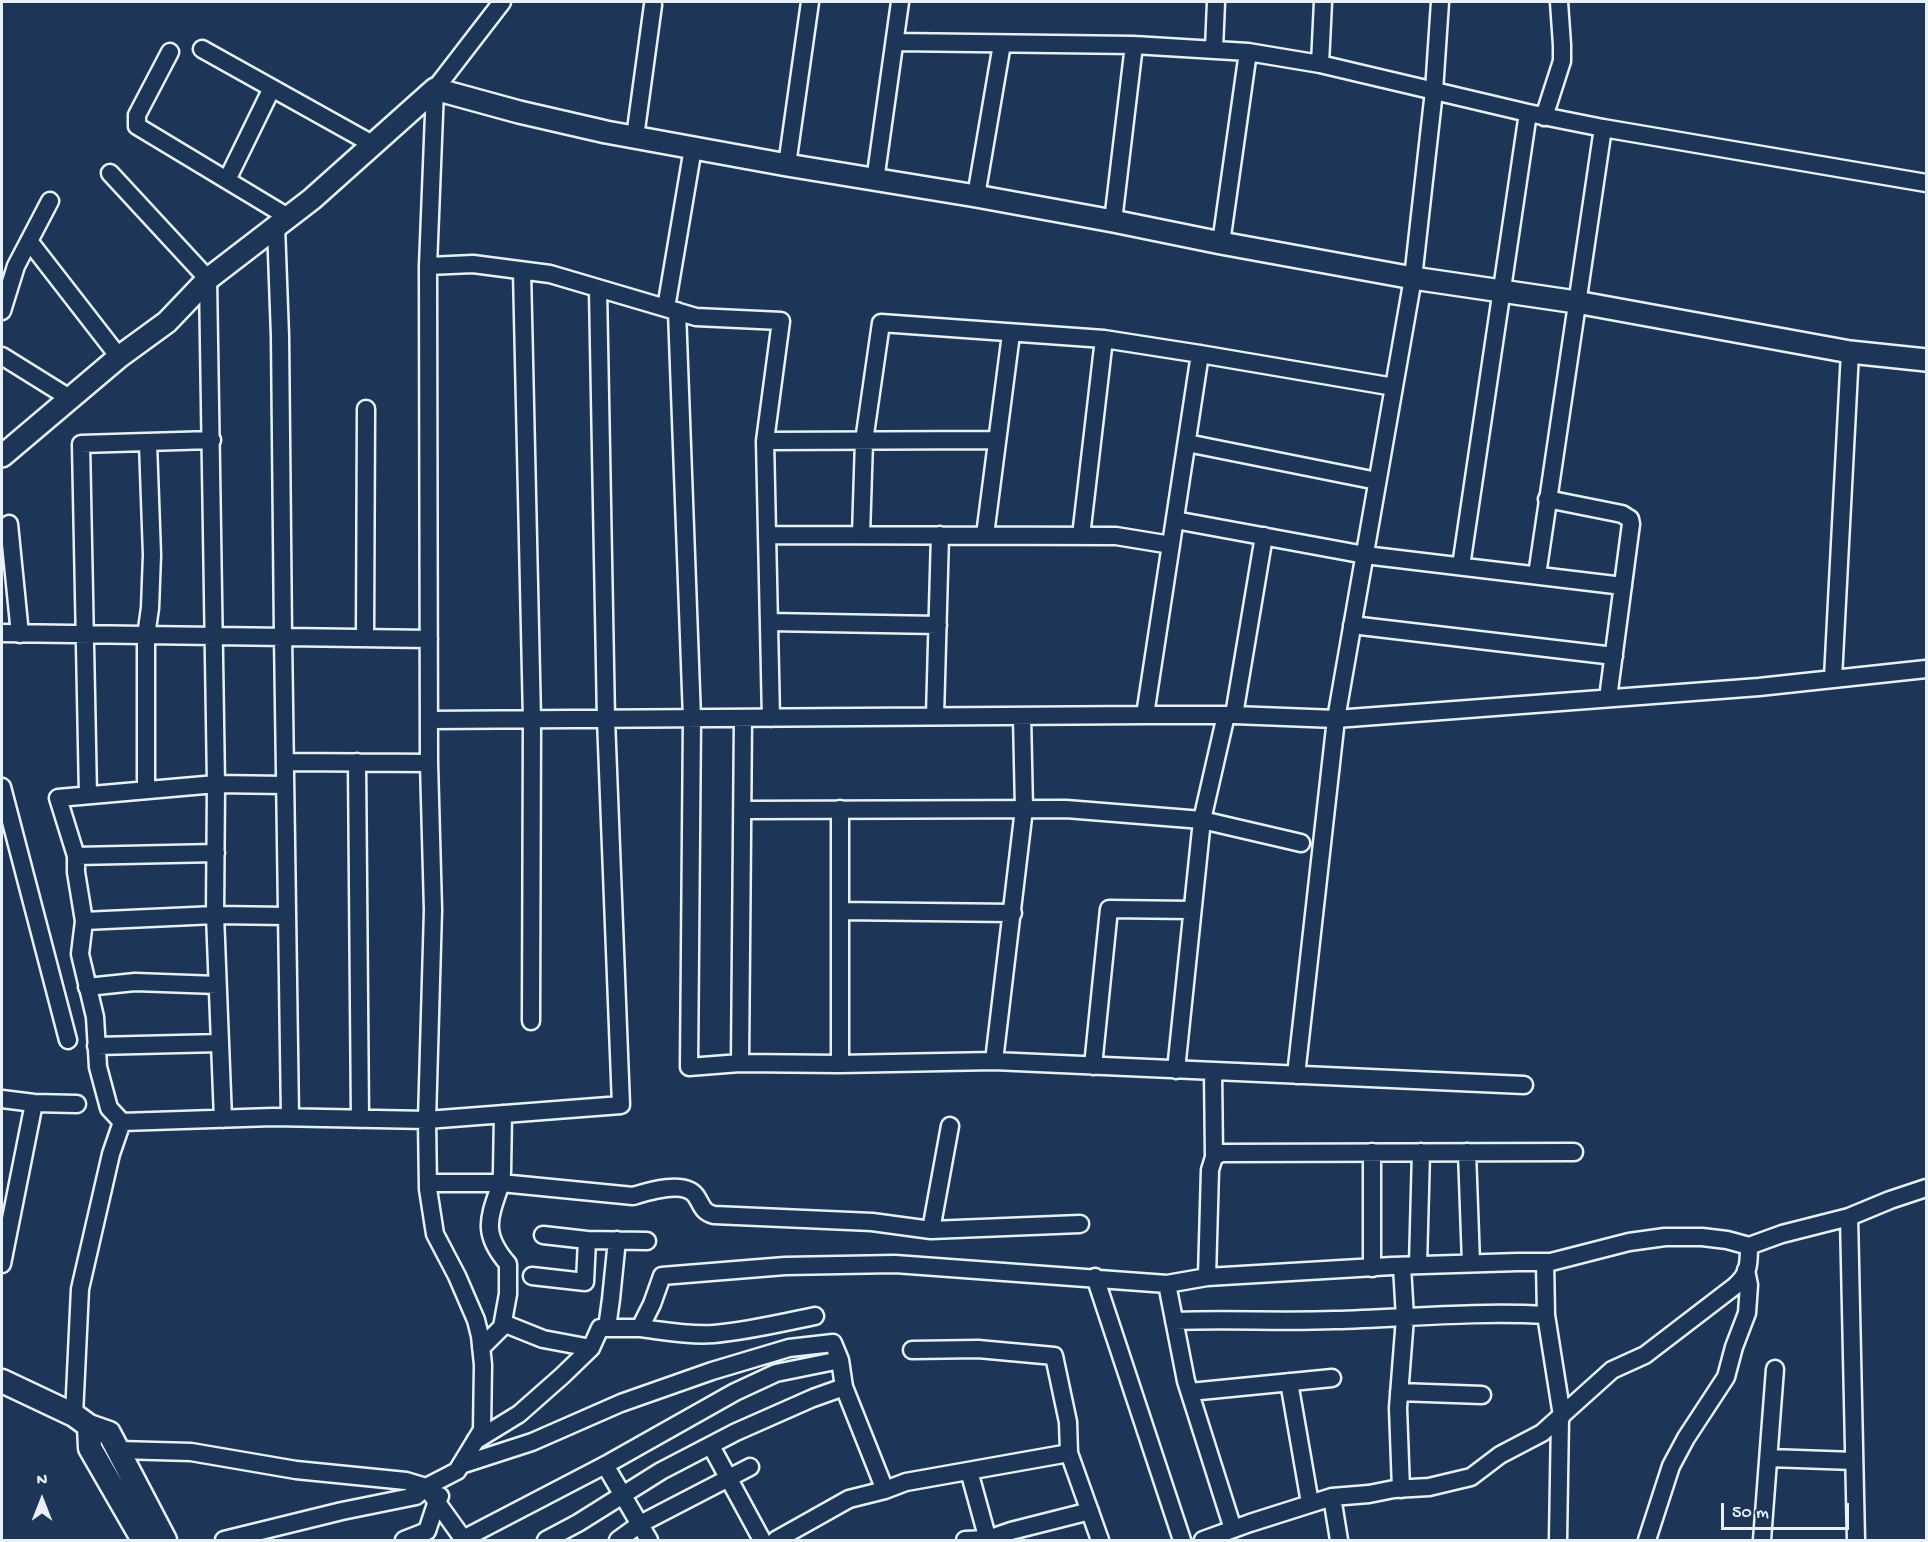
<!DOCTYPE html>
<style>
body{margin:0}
#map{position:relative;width:1928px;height:1542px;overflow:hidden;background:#1d3557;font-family:"Gochi Hand",sans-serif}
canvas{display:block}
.frame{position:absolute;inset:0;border:3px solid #e8f1f8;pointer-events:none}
.north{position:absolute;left:12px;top:1470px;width:60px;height:60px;-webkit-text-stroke:4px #1d3557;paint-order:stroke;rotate:0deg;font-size:16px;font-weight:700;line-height:24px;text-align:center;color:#e8f1f8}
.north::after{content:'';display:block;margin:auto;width:21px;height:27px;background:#e8f1f8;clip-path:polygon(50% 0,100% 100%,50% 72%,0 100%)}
.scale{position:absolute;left:1721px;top:1503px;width:128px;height:27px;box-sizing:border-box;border:3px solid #e8f1f8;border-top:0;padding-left:8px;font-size:18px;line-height:21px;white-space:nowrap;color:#e8f1f8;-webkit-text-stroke:4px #1d3557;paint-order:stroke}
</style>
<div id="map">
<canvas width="1928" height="1542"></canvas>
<div class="frame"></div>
<div class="north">N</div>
<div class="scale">50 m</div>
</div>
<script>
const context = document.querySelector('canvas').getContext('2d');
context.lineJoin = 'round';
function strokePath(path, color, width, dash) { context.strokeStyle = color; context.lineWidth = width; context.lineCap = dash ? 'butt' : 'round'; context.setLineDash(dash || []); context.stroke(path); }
const minor = new Path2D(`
 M895,42L1134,45L1248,52L1320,64L1528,113L1603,128L1926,183
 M202,49L374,145
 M1214,49L1216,2
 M170,52L137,115V126L288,217
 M1320,64L1323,2
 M1544,117L1562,61V45L1559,2
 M635,137L653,5
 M787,165L810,2
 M110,173L208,279L216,784L215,915L223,1119
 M227,180L272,88
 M875,181L900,2
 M976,196L1002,44
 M1113,221L1134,45
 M276,226L280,336L283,636L290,1117
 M29,241L119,357
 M1221,243L1248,52
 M428,266L473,264L550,274L696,317L781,321L765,441L771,718
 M522,271L532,719L531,1021
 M666,308L693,148
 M2,311L16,266L50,201
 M677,311L692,718L689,1067L740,1063L840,1064L994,1061L1524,1085
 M2,356L71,399
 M765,441L997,440
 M1187,443L1377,481
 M1547,499L1622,514L1630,519L1631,524L1608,698
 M1175,520L1365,555L1623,586
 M9,524L20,634
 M767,535L1116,536L1171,545
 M861,535L864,441L881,323L1104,339L1200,354L1394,387
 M985,535L1011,334
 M1081,536L1104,339
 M1461,566L1528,113
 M1537,575L1603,128
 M769,622L938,625
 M1352,625L1614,656
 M2,633L429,639
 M365,638L366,409
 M1833,678L1850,352
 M1145,715L1200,354
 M1234,715L1264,536
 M935,716L940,535
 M429,720L1145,715H1234L1336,719L1759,687L1926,669
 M285,762L429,763
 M357,762L360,1119
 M2,787L68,1040
 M146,790V636L150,608L152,555L148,443
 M88,795L81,444L212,440
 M840,809V1064
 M742,810L1066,809L1202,820L1301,843
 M76,856L216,853
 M840,911L1013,913
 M84,921L215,915L287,916
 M87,987L135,982L217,985
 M96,1046L220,1043
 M994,1061L1024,809L1022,716
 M740,1063L743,718
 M1093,1066L1109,909L1192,910
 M1176,1070L1202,820L1226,715
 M1213,1071L1214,1157
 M1296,1075L1336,719L1413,278L1434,91L1440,2
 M2,1099L34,1103L77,1104
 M503,1114L502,1172L501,1183L633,1196C649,1191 685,1180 696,1196C702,1205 702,1212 714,1215L872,1222L931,1230L1080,1224
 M122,1122L109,1108L98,1067L95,1017L80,954L84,921L76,872V856L58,798L216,784L285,785
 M1467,1152L1471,1263
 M428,1183H501C489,1218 481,1233 508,1264V1294L502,1327L481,1348
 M1849,1217L1856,1540
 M931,1230L950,1126
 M543,1235L587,1240L647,1241
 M1545,1262L1546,1315L1562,1416
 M2,1264L34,1103
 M1418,1265L1421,1152
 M1372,1268V1152
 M532,1276L585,1282L587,1240
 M1095,1277L1182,1540
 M1207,1277L1210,1170L1214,1157L1221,1153L1574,1152
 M1167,1284L1186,1381L1233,1529
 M1174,1321C1228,1319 1281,1322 1335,1320C1405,1318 1476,1311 1546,1315
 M503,1323L543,1339L591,1348
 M607,1328L611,1299L617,1240
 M640,1328C664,1331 690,1336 714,1334C748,1331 781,1323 815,1316
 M912,1350L978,1349L1054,1356L1068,1422L1069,1453L1100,1540
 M1289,1382L1310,1503
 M1190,1392L1332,1378
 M1399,1392L1482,1395
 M74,1415L80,1289L111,1154L122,1122L273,1117L427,1120L621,1105L606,719L598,289
 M475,1441L519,1414L562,1376L591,1348L600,1328H640L652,1304L662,1276L785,1266L895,1264L1167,1284L1207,1277L1392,1266L1518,1262H1551L1629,1242L1665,1237H1702L1727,1240L1749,1246
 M711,1446L762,1540
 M119,1450L191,1452L296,1470L406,1481L426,1487L464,1540
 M1769,1458L1854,1461
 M461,1465L532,1442L621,1403L712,1371L789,1348L833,1343L840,1360L844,1387L885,1490
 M605,1465L649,1540
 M969,1471L988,1540
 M1401,1489L1398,1408L1405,1318L1402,1266
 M1332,1497L1339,1540
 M463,1539L609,1463L735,1392L776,1373L840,1360
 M224,1540L342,1511L416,1496L426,1487L457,1471L482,1430L483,1365L480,1336L476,1320L457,1276L435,1234L428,1189L427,1120L433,910L429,763L428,266L435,89L502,2
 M404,1540L427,1531L437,1501L440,1496
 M546,1540L578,1523L661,1471L736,1432L813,1398L844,1387
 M618,1540L640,1524L750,1467
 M776,1540L849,1499L885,1490L906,1482L1069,1453
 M965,1540L988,1539L1011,1531L1090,1511
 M1203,1540L1250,1523L1332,1497L1369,1494L1394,1489L1429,1487L1471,1477L1500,1455L1542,1433L1612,1370L1645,1355L1735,1286C1749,1274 1749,1264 1749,1246L1782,1234L1849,1217L1890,1200L1926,1188
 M1558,1540L1560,1418
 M1647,1540L1671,1466L1686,1438L1726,1377L1734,1347L1747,1313L1749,1285L1746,1270
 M1762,1540L1775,1369`);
const tertiary = new Path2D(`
 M2,456L119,357L167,322L208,279L312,199L435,89L519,112L606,132L787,165L976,196L1113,221L1221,243L1413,278L1576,302L1850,352L1926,360`);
const secondary = new Path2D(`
 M2,1381L74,1415L89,1426L109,1433L165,1540
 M89,1426L90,1448L143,1540`);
strokePath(minor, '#e8f1f8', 21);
strokePath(tertiary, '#e8f1f8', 26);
strokePath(secondary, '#e8f1f8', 27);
strokePath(minor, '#1d3557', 16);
strokePath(tertiary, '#1d3557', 21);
strokePath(secondary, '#1d3557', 22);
</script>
